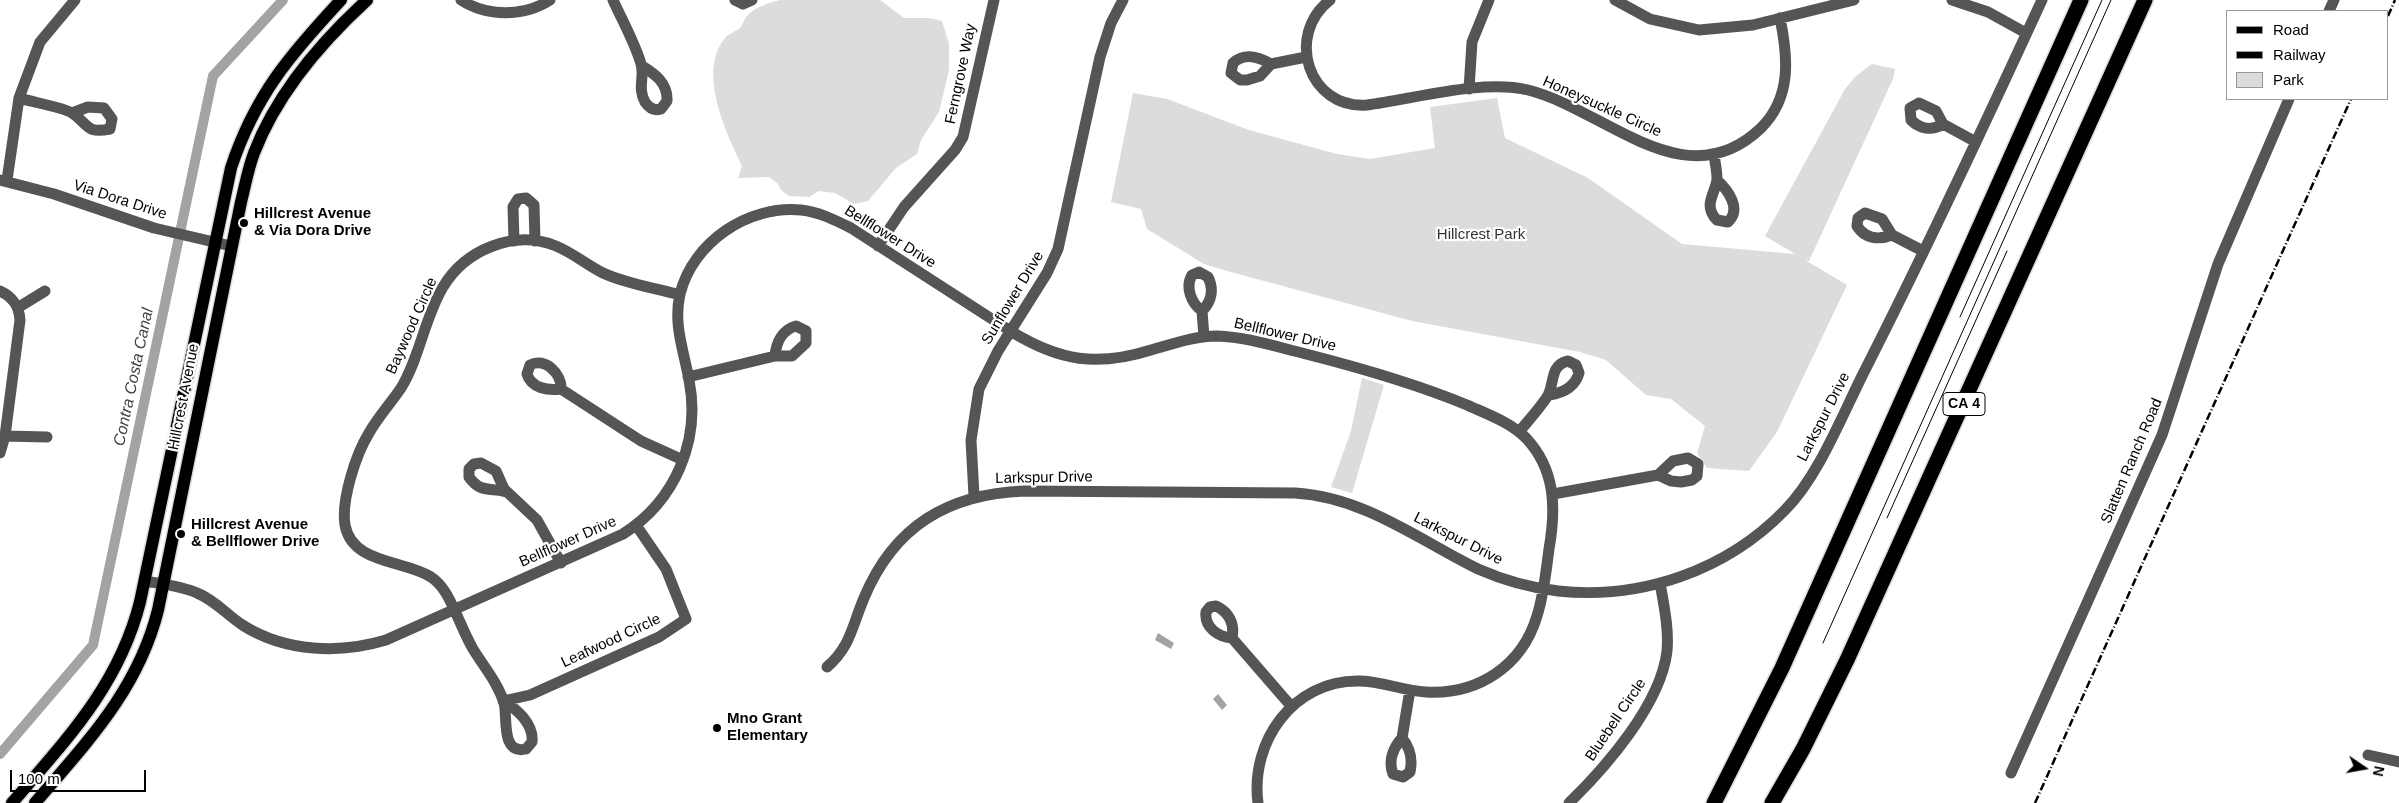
<!DOCTYPE html>
<style>
body{margin:0}
#map{position:relative;width:2399px;height:803px;overflow:hidden;background:#fff;font-family:Helvetica,sans-serif}
canvas{display:block}
.legend{position:absolute;left:2226px;top:10px;width:162px;height:90px;box-sizing:border-box;background:#fff;border:1px solid #999;margin:0;padding:6px 9px;list-style:none;font-size:15px;color:#000}
.legend li{display:flex;align-items:center;gap:10px;height:25px}
.legend b{width:25px;border:1px solid #999}
.north{position:absolute;left:2339px;top:743px;width:50px;height:50px;-webkit-text-stroke:4px #fff;paint-order:stroke;rotate:102deg;font-size:14px;font-weight:700;line-height:20px;text-align:center;color:#000}
.north::after{content:'';display:block;margin:auto;width:18px;height:22px;background:#000;clip-path:polygon(50% 0,100% 100%,50% 72%,0 100%)}
.scale{position:absolute;left:10px;top:770px;width:136px;height:22px;box-sizing:border-box;border:2px solid #000;border-top:0;padding-left:6px;font-size:15px;line-height:18px;white-space:nowrap;color:#000;-webkit-text-stroke:4px #fff;paint-order:stroke}
</style>
<div id="map">
<canvas width="2399" height="803"></canvas>
<ul class="legend">
<li><b style="height:6px;background:#000"></b>Road</li>
<li><b style="height:6px;background:#000"></b>Railway</li>
<li><b style="height:14px;background:#dcdcdc"></b>Park</li>
</ul>
<div class="north">N</div>
<div class="scale">100 m</div>
</div>
<script>
const context = document.querySelector('canvas').getContext('2d');
context.lineJoin = 'round';
function fillPath(path, color) { context.fillStyle = color; context.fill(path, 'evenodd'); }
function strokePath(path, color, width, dash) { context.strokeStyle = color; context.lineWidth = width; context.lineCap = dash ? 'butt' : 'round'; context.setLineDash(dash || []); context.stroke(path); }
function label(font, color, halo, rows, align = 'center') {
  context.font = font + ' Helvetica,sans-serif'; context.lineWidth = 4.5; context.setLineDash([]); context.textBaseline = 'middle'; context.strokeStyle = halo; context.fillStyle = color; for (const [text, x, y, turn = 0] of rows) {
    context.save(); context.translate(x, y); context.rotate((+turn || 0) * Math.PI / 180); context.textAlign = isNaN(turn) ? turn : align; if (halo) context.strokeText(text, 0, 0); context.fillText(text, 0, 0); context.restore();
  }
}
const green = new Path2D(`
 M780,0H880L904,18H930L942,21L949,44V70L939,112L921,140L917,154L896,168L868,201L854,204L835,193L819,191L809,197L789,196L781,190L778,184L769,177L738,178L742,166C726,132 697,72 725,38C729,33 736,32 741,27C743,24 744,20 746,17C754,7 769,3 780,0Z
 M1872,64L1895,69L1893,79L1809,261L1805,260L1847,285L1777,432L1749,471L1707,468L1697,453L1705,426L1671,399L1646,395L1606,360L1580,352L1412,321L1220,269L1204,264L1147,229L1141,209L1111,202L1133,93L1167,99L1249,130L1337,154L1370,159L1435,148L1430,107L1497,98L1505,138L1588,178L1682,244L1795,254L1765,236L1845,89L1856,76Z
 M1362,378L1384,385L1352,493L1331,487L1351,431Z`);
const water = new Path2D(`
 M1158,633L1174,643L1171,649L1155,640Z
 M1218,694L1227,705L1222,710L1213,699Z`);
const canal = new Path2D(`
 M0,754L93,645L213,76L283,0`);
const minor = new Path2D(`
 M461,0C487,17 524,17 550,0
 M613,0C622,20 635,43 641,64C645,77 637,87 645,102C649,108 654,111 661,109L667,101C668,83 655,74 642,66
 M735,0L743,4L752,0
 M1330,0C1285,35 1308,109 1367,105C1414,99 1482,79 1528,90C1605,109 1685,201 1761,128C1792,97 1788,57 1780,18
 M1615,0L1650,19L1699,30L1753,25L1854,0
 M1952,0L1988,12L2026,33
 M2329,11L2334,0
 M1271,64C1259,57 1245,52 1233,63L1231,73L1240,80H1247L1260,76L1271,64L1306,57
 M1469,89L1472,42L1489,0
 M19,98C31,102 63,107 72,113C89,124 85,134 110,129L112,119L104,108L88,107L72,113
 M1943,124C1932,131 1920,129 1911,120L1910,108L1919,103L1936,111L1943,124L1976,142
 M1714,155C1715,162 1717,171 1717,179C1716,193 1702,205 1717,220L1728,222C1742,209 1728,190 1717,180
 M0,180L54,194L154,228L231,246
 M7,180L19,98L40,42L75,0
 M1892,235C1879,240 1865,239 1857,226L1858,218L1865,213L1882,219L1892,235L1923,251
 M514,241L513,207L518,199L526,198L534,205L535,241
 M878,246L904,207L955,150L963,137L994,0
 M0,291C13,297 19,306 20,320L5,436L0,453
 M19,307L45,291
 M1202,311C1212,301 1214,289 1208,277L1199,272L1192,275C1185,287 1191,303 1202,311L1204,337
 M688,377L775,356H792L806,343V331L796,326C782,330 776,343 775,356
 M561,389C562,374 545,357 530,365L527,374C531,388 548,391 561,389L641,441L683,460
 M1519,432C1528,421 1539,409 1547,397C1555,385 1549,365 1568,361L1576,365L1579,373C1575,387 1563,393 1549,395
 M5,436L47,437
 M507,492C491,487 481,494 469,477V469L474,464L481,463L496,471L504,489L537,520L561,563
 M1553,494L1658,475L1671,481L1681,482L1692,480L1697,476L1698,464L1688,458L1673,461L1658,475
 M974,496L971,440L979,389L998,351L1047,273L1058,249L1100,57L1111,23L1123,0
 M145,581C162,584 181,586 197,593C215,600 228,616 244,626C286,652 340,654 386,640L623,534C675,501 701,441 689,380C684,351 673,325 680,294C693,242 748,205 801,210C819,212 835,220 851,228L1012,332C1060,361 1097,367 1151,350C1173,344 1194,336 1217,336C1247,337 1277,347 1306,354C1361,368 1414,383 1467,405C1487,414 1510,422 1526,438C1556,470 1556,509 1549,549C1546,571 1544,594 1537,616C1522,666 1478,695 1426,692C1403,691 1382,681 1359,681C1293,680 1250,742 1258,803
 M1216,606C1229,612 1235,624 1232,638C1219,637 1204,628 1206,612L1210,607Z
 M1232,638L1291,706
 M827,667C851,646 852,626 864,598C894,526 948,494 1024,491L1295,493C1364,497 1419,540 1478,569C1503,580 1532,588 1558,591C1642,600 1727,570 1785,510C1819,476 1843,413 1865,370C1927,248 1985,124 2042,0
 M503,701C517,709 534,724 532,742L526,749C500,755 508,716 504,703C498,683 484,667 473,649C466,637 461,624 455,611C449,598 443,585 431,577C404,560 352,564 345,525C341,500 356,454 369,433C378,417 391,403 401,388C420,357 424,319 443,287C465,250 514,229 556,246C573,253 587,265 603,273C627,284 655,288 680,295
 M503,701L530,695L659,637L686,619L666,569L636,525
 M1402,738C1410,748 1413,758 1410,772L1403,777L1393,774C1388,761 1393,748 1402,738Z
 M1402,738L1410,690
 M2368,755L2399,762
 M2011,773L2162,435L2218,264L2289,99
 M1569,803C1606,767 1661,704 1667,651C1669,629 1664,606 1660,583`);
const major = new Path2D(`
 M12,803C67,739 119,685 140,602L231,168C255,95 290,55 341,0
 M35,803C87,742 138,690 158,610L241,202C245,186 248,169 254,153C277,93 320,43 367,0`);
const highway = new Path2D(`
 M1714,803L1782,668L2081,0
 M1772,803L1803,749L1847,660L2145,0`);
const tram = new Path2D(`
 M1960,317L2102,0
 M1887,518L2007,251
 M1823,643L2111,0`);
const rail = new Path2D(`
 M2388,16L2395,0
 M2035,803L2351,99`);
const markers = [
 [244,223,5,"#000"],
 [181,534,5,"#000"],
 [717,728,5,"#000"]
];
const shields = [
 [1964,404,42]
];
const shieldNames = [
 ["CA 4",1964,404]
];
const streetNames = [
 ["Ferngrove Way",961,74,-78],
 ["Honeysuckle Circle",1602,107,24],
 ["Via Dora Drive",120,200,18],
 ["Bellflower Drive",890,237,32],
 ["Sunflower Drive",1013,298,-59],
 ["Baywood Circle",412,326,-66],
 ["Bellflower Drive",1285,335,13],
 ["Hillcrest Avenue",184,397,-79],
 ["Larkspur Drive",1824,417,-63],
 ["Slatten Ranch Road",2132,461,-67],
 ["Larkspur Drive",1044,478,-1],
 ["Larkspur Drive",1458,539,27],
 ["Bellflower Drive",568,542,-24],
 ["Leafwood Circle",611,641,-25],
 ["Bluebell Circle",1616,720,-56]
];
const poiNames = [
 ["Hillcrest Avenue",254,214],
 ["& Via Dora Drive",254,231],
 ["Hillcrest Avenue",191,525],
 ["& Bellflower Drive",191,542],
 ["Mno Grant",727,719],
 ["Elementary",727,736]
];
const parkNames = [
 ["Hillcrest Park",1481,235]
];
const waterNames = [
 ["Contra Costa Canal",134,377,-78]
];
fillPath(green, '#dcdcdc');
fillPath(water, '#a3a3a3');
strokePath(canal, '#a3a3a3', 10);
strokePath(major, '#dbdbdb', 15);
strokePath(highway, '#dbdbdb', 18);
strokePath(minor, '#555', 11);
strokePath(major, '#000', 12);
strokePath(highway, '#000', 15);
strokePath(tram, '#000', 1);
strokePath(rail, '#000', 2.5, [8, 2.5, 1, 2.5]);
for (const [x, y, r, color] of markers) { const dot = new Path2D(); dot.arc(x, y, r, 0, 2 * Math.PI); context.fillStyle = color; context.fill(dot); strokePath(dot, '#fff', 2); }
for (const [x, y, w] of shields) { const box = new Path2D(); box.roundRect(x - w / 2, y - 11.5, w, 23, 4); context.fillStyle = '#fff'; context.fill(box); strokePath(box, '#000', 1); }
label('bold 14px', '#000', null, shieldNames);
label('15px', '#000', '#fff', streetNames);
label('bold 15px', '#000', '#fff', poiNames, 'left');
label('15px', '#333', '#fff', parkNames);
label('italic 16px', '#444', '#fff', waterNames);
</script>
